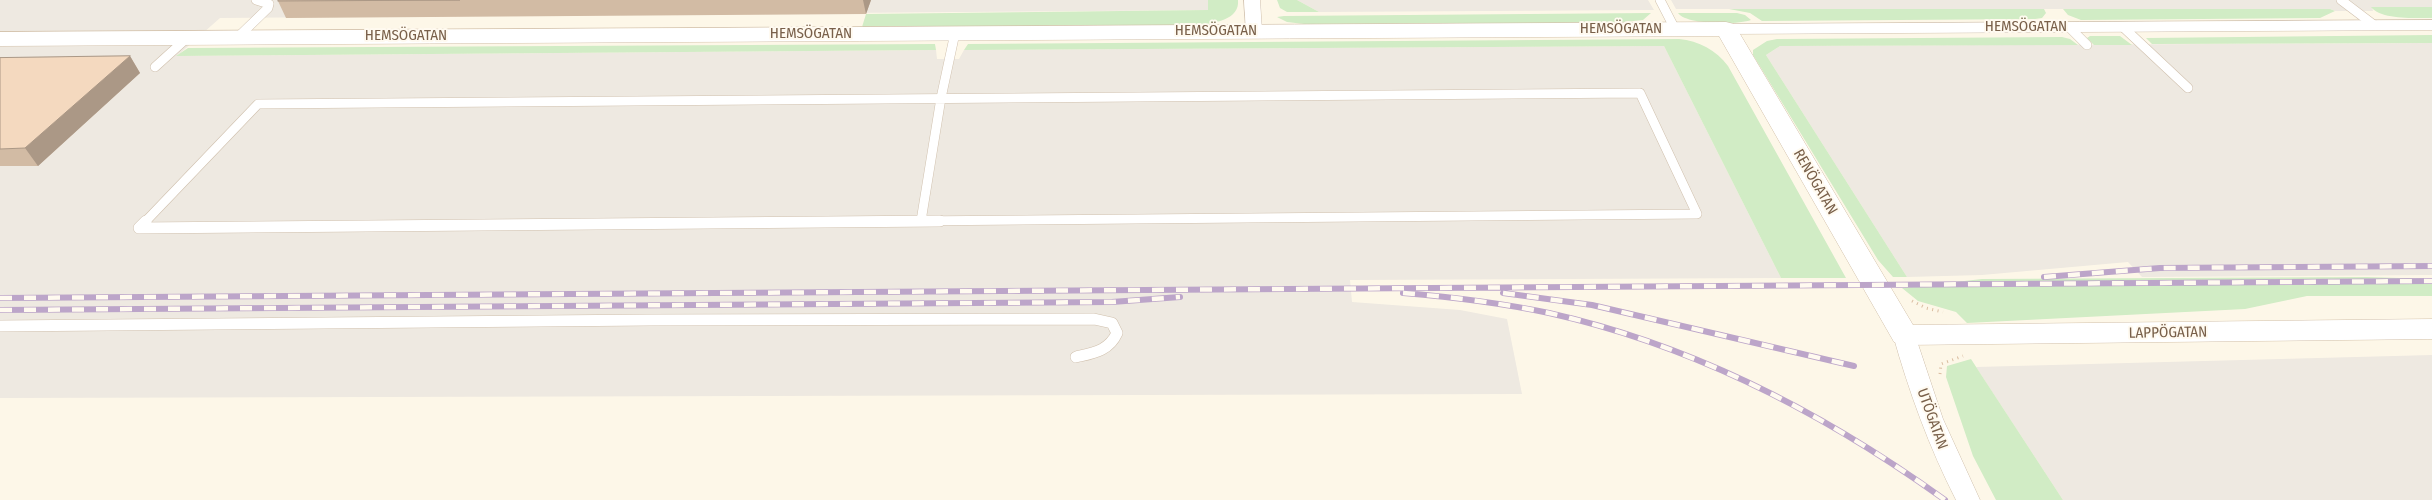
<!DOCTYPE html>
<meta charset="utf-8">
<style>
body{margin:0}
canvas{display:block;background:#fdf7e8}
</style>
<canvas width="2432" height="500"></canvas>
<script>
const context = document.querySelector('canvas').getContext('2d');
context.lineJoin = 'round';
function fillPath(path, color) { context.fillStyle = color; context.fill(path, 'evenodd'); }
function strokePath(path, color, width, dash) { context.strokeStyle = color; context.lineWidth = width; context.lineCap = dash ? 'butt' : 'round'; context.setLineDash(dash || []); context.stroke(path); }
function label(font, color, halo, rows, align = 'center') {
  context.font = font + ' "Fira Sans Condensed",sans-serif'; context.lineWidth = 4; context.setLineDash([]); context.textBaseline = 'middle'; context.strokeStyle = halo; context.fillStyle = color; for (const [text, x, y, turn = 0] of rows) {
    context.save(); context.translate(x, y); context.rotate((+turn || 0) * Math.PI / 180); context.textAlign = isNaN(turn) ? turn : align; if (halo) context.strokeText(text, 0, 0); context.fillText(text, 0, 0); context.restore();
  }
}
const industrial = new Path2D(`
 M0,0H1208L1209,10L220,18L177,56L936,50L937,59H959L964,50L1664,46L1781,278L1350,280L1352,302L1460,310L1507,319L1522,394L0,398Z
 M1297,0H1648L1654,10L1319,12Z
 M1671,0H2432V7H2372L2373,11H2335L2330,9H1676Z
 M2432,43V275L2142,277L2128,262L1982,275L1907,277L1766,55L1780,46Z
 M2432,355V500H2063L1976,367Z`);
const green = new Path2D(`
 M1208,0H1238C1240,20 1214,23 1199,25L862,27L866,14L1208,10Z
 M1277,0H1297L1319,12H1287L1280,8Z
 M2371,7H2432V18C2417,18 2381,20 2371,7Z
 M1729,9H2044L2046,13L2042,18L2035,19L1762,21L1750,13Z
 M2063,9H2330L2335,11L2320,18L2081,20L2068,15Z
 M1651,13L1643,20L1614,23L1304,24L1287,22L1277,17L1284,16Z
 M1678,13H1737L1745,15L1751,20C1738,25 1686,25 1678,13Z
 M2432,35V43L2152,44L2146,38Z
 M2090,36H2120L2132,45H2094L2087,38Z
 M2062,37L2070,39L2078,45L1780,46L1766,55L1907,277H1893L1878,260L1753,55V50L1767,41L1777,39Z
 M1679,39C1699,41 1716,50 1728,66L1846,278H1781L1664,46L964,50L968,44Z
 M935,44L936,50L176,56L188,48Z
 M2367,277L2432,279V296H2307L2245,309L1967,323L1956,312L1918,301L1902,288L1982,279Z
 M1971,359L1982,376L2063,500H1996L1973,456L1946,377L1947,366Z`);
const path = new Path2D(`
 M1912,301L1926,308L1943,312
 M1940,374L1941,364L1963,356`);
const laneFar1 = new Path2D(`
 M1660,0L1675,29
 M2341,0L2374,25
 M2069,27L2087,45
 M2123,27L2188,88
 M238,37L268,8L269,4L256,0
 M155,67L187,38
 M921,221L941,98L955,33
 M145,222L258,104L1640,93L1697,214L801,222`);
const lane = new Path2D(`
 M146,221L139,228L940,221
 M0,326L650,320L1094,319L1112,323L1117,333C1109,351 1093,353 1076,357`);
const street = new Path2D(`
 M1244,0H1260L1262,31L1260,34H1248L1246,31Z
 M2432,20V30L1726,34L1720,32L1718,29L1720,26L1726,24Z
 M1904,328L1912,330L1915,335L1943,419L1980,500H1956C1929,447 1909,392 1893,335L1896,330Z`);
const secondary = new Path2D(`
 M1726,22L1734,24L1737,29L1913,325L2432,319V339L1904,345L1894,342L1719,36L0,46V32Z`);
const rail = new Path2D(`
 M2044,277L2160,268L2432,266
 M1403,293C1452,297 1501,303 1549,313C1693,345 1827,415 1945,500
 M1503,293L1592,305L1854,366
 M0,298L2432,281
 M0,310L1112,302L1180,297`);
const wall = new Path2D(`
 M279,0H871L866,14L286,18L278,1Z
 M130,56L140,73L38,166H0V58Z`);
const shadedWall = new Path2D(`
 M863,0H871L866,14Z
 M130,56L140,73L38,166L25,148Z`);
const building = new Path2D(`
 M279,0H460L278,1Z
 M130,56L25,148L0,149V58Z`);
const streetNames = [
 ["HEMSÖGATAN",2026,27],
 ["HEMSÖGATAN",1621,29],
 ["HEMSÖGATAN",1216,31],
 ["HEMSÖGATAN",811,34],
 ["HEMSÖGATAN",406,36],
 ["RENÖGATAN",1815,182,60],
 ["LAPPÖGATAN",2168,333,-1],
 ["UTÖGATAN",1932,419,70]
];
fillPath(industrial, '#eee9e1');
fillPath(green, '#d1ecc5');
strokePath(laneFar1, '#d0c0ad', 10);
strokePath(lane, '#d0c0ad', 12);
strokePath(street, '#d0c0ad', 1);
strokePath(secondary, '#d3c1aa', 1);
strokePath(path, '#dabda1', 3, [1, 4.5]);
strokePath(laneFar1, '#fff', 9);
strokePath(lane, '#fff', 11);
fillPath(street, '#fff');
fillPath(secondary, '#fff');
strokePath(rail, '#bca5c9', 6);
strokePath(rail, '#fffaf0', 4.5, [12]);
fillPath(wall, '#d2bba4');
fillPath(shadedWall, '#ab9886');
fillPath(building, '#f4d9bf');
strokePath(building, '#ab9886', 1);
label('15px', '#79604a', '#fffaf0', streetNames);
</script>
